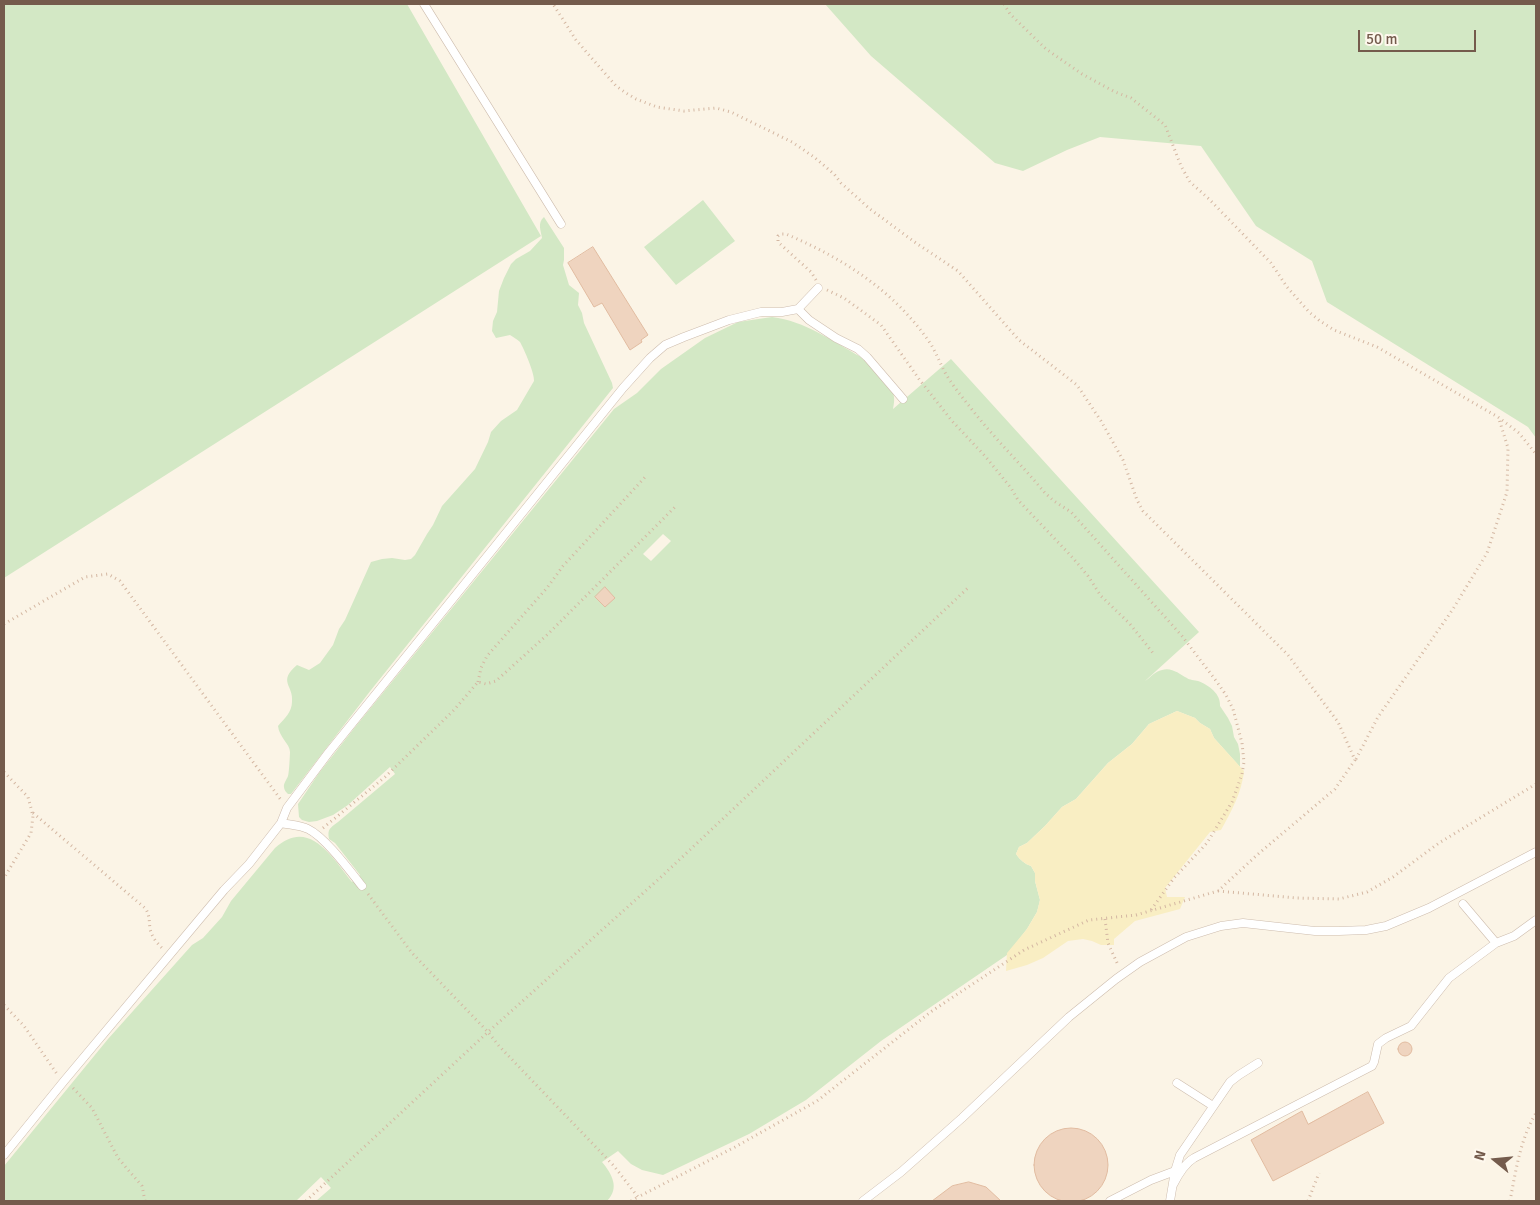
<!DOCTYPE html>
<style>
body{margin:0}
#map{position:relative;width:1540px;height:1205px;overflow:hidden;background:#fbf4e6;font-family:Signika,sans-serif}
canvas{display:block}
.frame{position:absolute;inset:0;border:5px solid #745b4c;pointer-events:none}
.north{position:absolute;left:1470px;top:1135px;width:50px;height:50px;-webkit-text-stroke:4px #fef8ed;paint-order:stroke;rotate:287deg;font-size:14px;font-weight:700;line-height:20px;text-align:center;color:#745b4c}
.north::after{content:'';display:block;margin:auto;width:18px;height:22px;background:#745b4c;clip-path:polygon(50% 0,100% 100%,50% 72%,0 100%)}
.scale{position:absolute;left:1358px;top:30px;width:118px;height:22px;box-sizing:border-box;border:2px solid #745b4c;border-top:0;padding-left:6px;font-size:15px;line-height:18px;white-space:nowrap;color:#745b4c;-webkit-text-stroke:4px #fef8ed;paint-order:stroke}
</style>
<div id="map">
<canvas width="1540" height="1205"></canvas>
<div class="frame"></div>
<div class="north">N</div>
<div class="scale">50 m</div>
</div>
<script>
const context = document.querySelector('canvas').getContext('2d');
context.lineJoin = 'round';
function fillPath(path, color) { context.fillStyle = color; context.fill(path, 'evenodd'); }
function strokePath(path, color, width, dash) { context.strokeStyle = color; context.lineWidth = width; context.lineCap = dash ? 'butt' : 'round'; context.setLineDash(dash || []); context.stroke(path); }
const green = new Path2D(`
 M4,4H407L541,236L4,578Z
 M825,4H1536V438L1528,427L1327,302L1312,261L1256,226L1201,146L1100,137L1067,150L1023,171L995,163L871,56Z
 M703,200L735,241L676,285L644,247Z
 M544,217L564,248V260L563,265L569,285L579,293L578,305L582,313L584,323L612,383L613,388L371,690L291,794H288C286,792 284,790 284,787C283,784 287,779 288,776C289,775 290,754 290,752C290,744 279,737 278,726C284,719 292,712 292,702C294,685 277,682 297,665L309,670L320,663L333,645L339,629L345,620L371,562L382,559L392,558L405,560L411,559L415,555L427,534L433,525L442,506L475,469L488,442L491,432L501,421L517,410L534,381C535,374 524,349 520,342C517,339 513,337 510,335L496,338L492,331L493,321L497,312L499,291L504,278L511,264L516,259L530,251L542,238C541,231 537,223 544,217Z
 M772,317C805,321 832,341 861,357C869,364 890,384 893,393C895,398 894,404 893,409L951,359L1199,632L1145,681C1150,678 1155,671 1162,670C1172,667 1179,674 1187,678C1189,680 1195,680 1198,681C1209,685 1221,694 1220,706L1228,718L1232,726L1234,737L1238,744L1240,754V767L1214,738L1210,729L1200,723L1195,718L1177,711L1149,724L1132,744L1108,763L1076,799L1062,807L1045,826L1027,843L1019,847L1016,854C1020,860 1025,864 1031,866L1035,873V881L1040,900L1037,912L1027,929L1007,955L881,1041L806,1100L749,1134L663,1175L642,1170L631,1164L618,1151L602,1162C612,1174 620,1188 607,1201H316L331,1188L321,1177L296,1201H4V1166L108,1039L192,945L203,938L222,917L231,901L275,848C309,817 332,857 352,882L360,875L335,843L329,839C327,829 330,828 338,822L395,774L390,767L348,805L333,815L317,821L309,822L302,820L299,817L298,804L319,773L356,726L614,409L637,393L661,369L705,338L738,322ZM663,534L671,541L651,561L643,554Z`);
const sand = new Path2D(`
 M1177,711L1195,718L1200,723L1210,729L1214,738L1244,771C1242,792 1231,812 1221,830L1210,832L1165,888L1167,897H1185L1180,909L1135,921L1114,939V945H1101L1092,941L1083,939L1068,941L1043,958L1027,965L1006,971L1007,953L1027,929L1037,912L1040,900L1035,881V873L1031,866C1025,864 1020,860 1016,854L1019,847L1027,843L1045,826L1062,807L1076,799L1108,763L1132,744L1149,724Z`);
const building = new Path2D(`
 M593,247L648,335L641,340L642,342L630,350L602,303L594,307L568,263Z
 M605,587L615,598L605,607L595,597Z
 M1398 1049a7 7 0 1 1 14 0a7 7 0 1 1-14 0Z
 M1368,1092L1384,1123L1273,1181L1251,1140L1302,1111L1308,1124Z
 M1034 1165a37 37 0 1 1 74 0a37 37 0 1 1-74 0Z
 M969,1182L986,1187L1001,1201H932L952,1186Z`);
const path = new Path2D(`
 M1004,4L1010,14L1046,49L1082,74L1115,92L1131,98L1165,125L1181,166L1190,182L1209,199L1271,263L1287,287L1309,312L1320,321L1334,330L1377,347L1498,417L1519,433L1536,454
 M816,280L811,272L778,242V236L781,234H786C842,258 892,289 928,340C936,351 940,364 947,376C954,387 962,397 970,407C993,437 1021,464 1045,493L1054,501L1071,512L1182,636L1217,682L1226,695L1233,709L1242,743L1244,762L1242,774L1232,802L1207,843L1174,878L1151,910
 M827,290L844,298L881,325L919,379L952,421L985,456L1011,488L1018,500L1073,558L1088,576L1101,596L1130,624L1153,653
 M4,624L85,577L108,574L120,581L281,800
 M478,682L481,668L487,656L547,588L563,566L647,475
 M1356,759L1378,717L1453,609L1487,553L1507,492L1508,448L1499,419
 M4,772L28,797L33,816L31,833L4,878
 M33,813L145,908C150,915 149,921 150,929C152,937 157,943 162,948
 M323,828L385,777L454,710L478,682L486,684L496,681L548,634L675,507
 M1218,891L1297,898L1339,899L1367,892L1393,877L1439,843L1536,784
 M368,894L412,953L488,1032L660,878L970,586
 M1105,919L1108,943L1118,965
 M4,1005L24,1026L57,1074
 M73,1088L92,1108L118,1158L142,1186L145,1201
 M306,1201L488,1032L499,1046L614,1166L638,1197L735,1147L817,1101L932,1011L1024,950L1089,920L1136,915L1218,891L1257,855L1335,789L1355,760L1338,722L1288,655L1143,511L1137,500L1123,460L1101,421L1077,385L1019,340L958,271L916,243L870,209L841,183L834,174L814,157L792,142L731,112L716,108L684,111L657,107L636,99L626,93L616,86L576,40L553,4
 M631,1201L638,1197
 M1308,1201L1319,1173
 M1510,1201C1516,1170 1520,1140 1536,1113`);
const lane = new Path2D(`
 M424,4L561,224
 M798,309L818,288
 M281,823C290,825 300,825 308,829C325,837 350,871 362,886
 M1463,904L1496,943
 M1177,1083L1213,1106
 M4,1155L64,1081L224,890L249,864L281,823L287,808L329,752L623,388L650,358L665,345L684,337L729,320L761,312H782L798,309L809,320L836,338L858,349L867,357L903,399
 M1173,1185C1178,1175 1184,1164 1194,1158L1372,1066L1374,1062L1378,1044L1386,1038L1411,1026L1449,978L1496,943L1514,936L1536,920
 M863,1201L901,1172L962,1118L1069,1017L1116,979L1140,962L1186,937L1221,926L1243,923L1315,931H1339L1366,930L1386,926L1429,908L1536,852
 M1110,1201L1151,1180L1175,1171
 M1170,1201L1175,1171L1180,1155L1230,1082L1239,1075L1258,1063`);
fillPath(green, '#d3e8c5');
fillPath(sand, '#f9eec3');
fillPath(building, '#efd4bf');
strokePath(building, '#e1bba0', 1);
strokePath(lane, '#cdbcad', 9);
strokePath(path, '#d4b7a2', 3, [1, 4]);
strokePath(lane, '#fff', 8);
</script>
